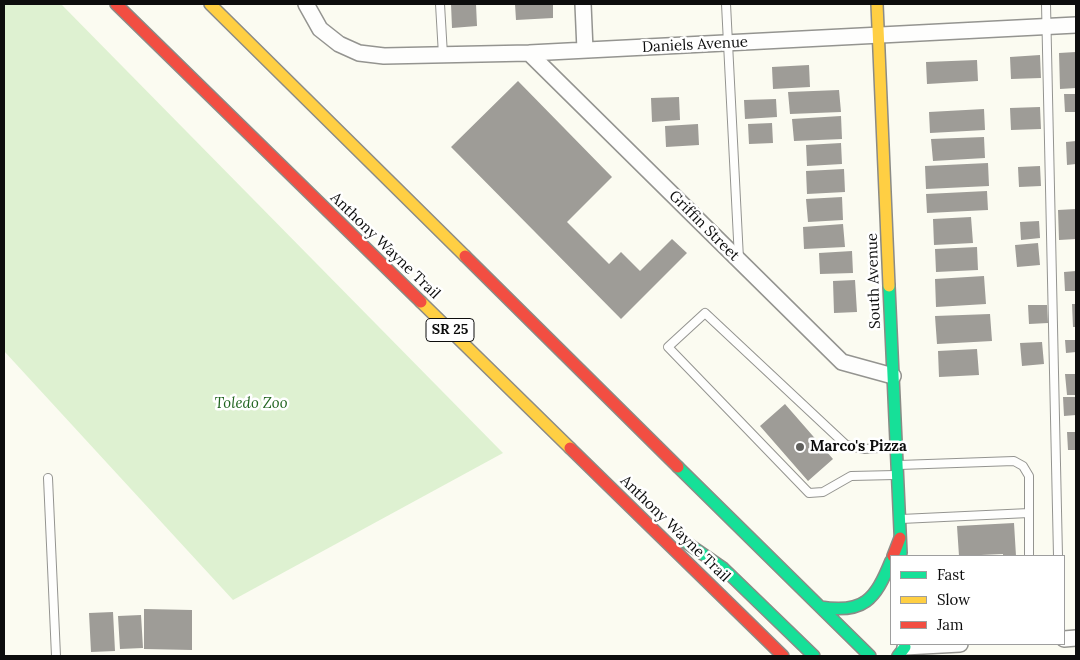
<!DOCTYPE html>
<style>
body{margin:0}
#map{position:relative;width:1080px;height:660px;overflow:hidden;background:#fbfbf1;font-family:Lora,serif}
canvas{display:block}
.frame{position:absolute;inset:0;border:5px solid #0d0d0d;pointer-events:none}
.legend{position:absolute;left:890px;top:555px;width:175px;height:90px;box-sizing:border-box;background:#fff;border:1px solid #9e9e9e;margin:0;padding:6px 9px;list-style:none;font-size:15px;color:#0d0d0d}
.legend li{display:flex;align-items:center;gap:10px;height:25px}
.legend b{width:25px;border:1px solid #9e9e9e}
</style>
<div id="map">
<canvas width="1080" height="660"></canvas>
<div class="frame"></div>
<ul class="legend">
<li><b style="height:6px;background:#16e098"></b>Fast</li>
<li><b style="height:6px;background:#ffcf43"></b>Slow</li>
<li><b style="height:6px;background:#f24e42"></b>Jam</li>
</ul>
</div>
<script>
const context = document.querySelector('canvas').getContext('2d');
context.lineJoin = 'round';
function fillPath(path, color) { context.fillStyle = color; context.fill(path, 'evenodd'); }
function strokePath(path, color, width, dash) { context.strokeStyle = color; context.lineWidth = width; context.lineCap = dash ? 'butt' : 'round'; context.setLineDash(dash || []); context.stroke(path); }
function label(font, color, halo, rows, align = 'center') {
  context.font = font + ' Lora,serif'; context.lineWidth = 5; context.setLineDash([]); context.textBaseline = 'middle'; context.strokeStyle = halo; context.fillStyle = color; for (const [text, x, y, turn = 0] of rows) {
    context.save(); context.translate(x, y); context.rotate((+turn || 0) * Math.PI / 180); context.textAlign = isNaN(turn) ? turn : align; if (halo) context.strokeText(text, 0, 0); context.fillText(text, 0, 0); context.restore();
  }
}
const green = new Path2D(`
 M4,4H61L503,453L233,600L4,351Z`);
const building = new Path2D(`
 M451,4H476L477,26L452,28Z
 M515,4H553V18L516,20Z
 M1076,52V88L1060,89L1059,53Z
 M1040,55L1041,78L1011,79L1010,57Z
 M977,60L978,81L927,84L926,62Z
 M809,65L810,87L773,89L772,67Z
 M518,81L612,177L567,222L609,264L621,252L640,271L672,239L687,253L621,319L451,147Z
 M839,90L841,112L790,114L788,92Z
 M1064,94H1076V112H1065Z
 M679,97L680,120L652,122L651,98Z
 M776,99L777,117L745,119L744,100Z
 M1040,107L1041,129L1011,130L1010,108Z
 M984,109L985,130L930,133L929,112Z
 M841,116L842,139L794,141L792,119Z
 M772,123L773,143L749,144L748,124Z
 M698,124L699,145L666,147L665,126Z
 M984,137L985,158L933,161L931,139Z
 M1076,141V164L1067,165L1066,142Z
 M841,143L842,164L807,166L806,145Z
 M988,163L989,186L926,189L925,166Z
 M1040,166L1041,186L1019,187L1018,167Z
 M844,169L845,192L807,194L806,171Z
 M987,191L988,210L927,213L926,194Z
 M842,197L843,220L808,222L806,199Z
 M1076,209V239L1059,240L1058,210Z
 M971,217L973,243L934,245L933,219Z
 M1039,221L1040,238L1021,240L1020,222Z
 M843,224L845,247L804,249L803,227Z
 M1038,243L1040,265L1017,267L1015,245Z
 M977,247L978,270L936,272L935,249Z
 M852,251L853,273L820,274L819,253Z
 M1076,271V291H1065L1064,272Z
 M984,276L986,304L936,307L935,279Z
 M855,280L857,312L834,313L833,281Z
 M1072,304H1076V327H1073Z
 M1028,305H1047L1048,323L1029,324Z
 M990,314L992,341L937,344L935,316Z
 M1065,340H1076V352L1066,353Z
 M1042,342L1044,364L1022,366L1020,343Z
 M977,349L979,375L939,377L938,351Z
 M1065,374H1076V395H1067Z
 M1063,397H1076V415L1064,416Z
 M785,404L833,459L808,481L760,426Z
 M1067,432H1076V450H1068Z
 M1014,523L1016,556H1003V554L959,556L957,526Z
 M144,609L192,610V650L144,649Z
 M113,612L115,651L91,652L89,613Z
 M141,615L143,648L120,649L118,616Z`);
const lane = new Path2D(`
 M440,4L443,55
 M726,4L739,259
 M1046,4L1058,556
 M894,447L864,449L846,445L705,313L668,347L809,493L823,492L851,476L895,475
 M899,465L1014,461L1023,466L1029,476V556
 M48,478L56,656
 M901,519L1029,513`);
const street = new Path2D(`
 M306,4L320,29L339,44L359,53L384,56L529,53L1076,25
 M583,4L585,50
 M529,53L842,362L893,376
 M1064,639L1076,638
 M905,647L960,644`);
const fast = new Path2D(`
 M889,286L901,553
 M678,467L870,656
 M684,541L723,568L814,656
 M820,607C864,614 875,600 891,561
 M898,656L905,647`);
const slow = new Path2D(`
 M210,4L465,256
 M877,4L889,286
 M421,302L570,448`);
const jam = new Path2D(`
 M116,4L421,302
 M465,256L678,467
 M570,448L783,656
 M893,556L900,538`);
const markers = [
 [800,447,5,"#60605d"]
];
const shields = [
 [450,330,48]
];
const shieldNames = [
 ["SR 25",450,330]
];
const streetNames = [
 ["Daniels Avenue",695,45,-3],
 ["Griffin Street",704,226,45],
 ["Anthony Wayne Trail",385,246,44],
 ["South Avenue",874,281,-92],
 ["Anthony Wayne Trail",675,529,44]
];
const parkNames = [
 ["Toledo Zoo",251,404]
];
const poiNames = [
 ["Marco's Pizza",810,447]
];
fillPath(green, '#def1d1');
fillPath(building, '#9e9c97');
strokePath(lane, '#949490', 10);
strokePath(street, '#949490', 18);
strokePath(fast, '#8b8b86', 14);
strokePath(slow, '#8b8b86', 14);
strokePath(jam, '#8b8b86', 14);
strokePath(lane, '#fefefd', 8);
strokePath(street, '#fefefd', 15);
strokePath(fast, '#16e098', 11);
strokePath(slow, '#ffcf43', 11);
strokePath(jam, '#f24e42', 11);
for (const [x, y, r, color] of markers) { const dot = new Path2D(); dot.arc(x, y, r, 0, 2 * Math.PI); context.fillStyle = color; context.fill(dot); strokePath(dot, '#fff', 2); }
for (const [x, y, w] of shields) { const box = new Path2D(); box.roundRect(x - w / 2, y - 11.5, w, 23, 4); context.fillStyle = '#fff'; context.fill(box); strokePath(box, '#0d0d0d', 1); }
label('bold 14px', '#0d0d0d', null, shieldNames);
label('15px', '#0d0d0d', '#fff', streetNames);
label('italic 15px', '#1f631e', '#fff', parkNames);
label('bold 15px', '#0d0d0d', '#fff', poiNames, 'left');
</script>
